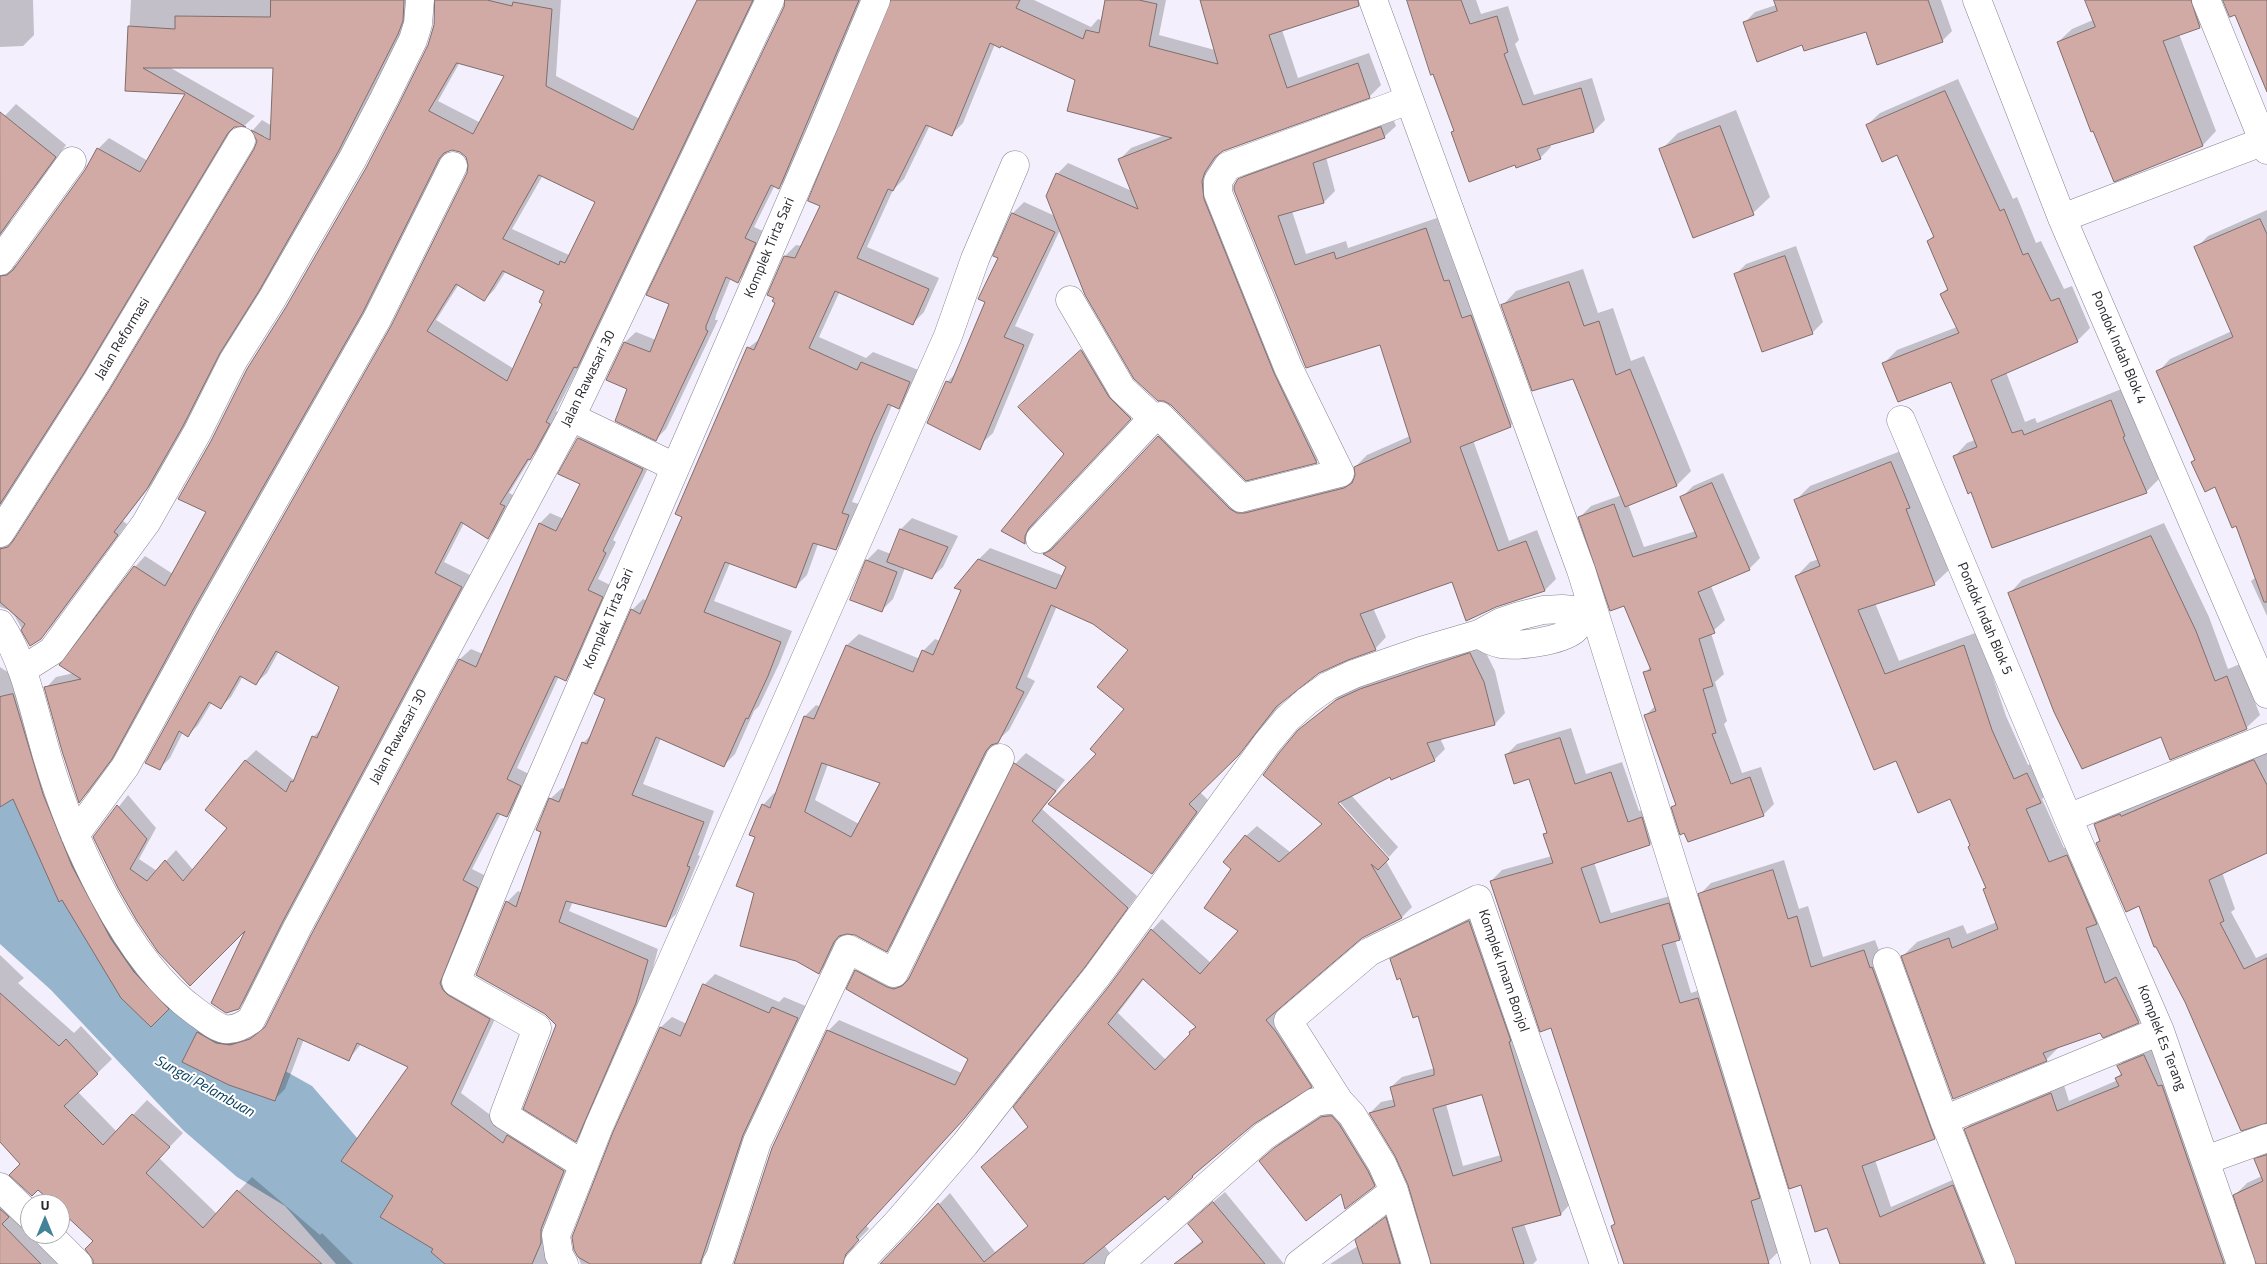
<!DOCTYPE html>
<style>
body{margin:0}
#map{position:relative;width:2267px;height:1264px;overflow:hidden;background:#f3effc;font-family:"Titillium Web",sans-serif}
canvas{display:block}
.north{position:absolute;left:20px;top:1194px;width:50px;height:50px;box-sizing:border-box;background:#fff;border:1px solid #aaa9ab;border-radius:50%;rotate:0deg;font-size:14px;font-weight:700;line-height:20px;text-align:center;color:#2a282e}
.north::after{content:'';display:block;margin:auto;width:18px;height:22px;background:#438397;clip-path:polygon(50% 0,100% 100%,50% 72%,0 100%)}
</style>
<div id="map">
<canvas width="2267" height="1264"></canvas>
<div class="north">U</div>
</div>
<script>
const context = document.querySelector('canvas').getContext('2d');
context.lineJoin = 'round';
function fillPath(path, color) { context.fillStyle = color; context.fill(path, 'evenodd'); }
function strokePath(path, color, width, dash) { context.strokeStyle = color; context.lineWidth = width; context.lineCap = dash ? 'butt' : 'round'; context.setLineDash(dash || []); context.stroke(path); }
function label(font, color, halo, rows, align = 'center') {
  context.font = font + ' "Titillium Web",sans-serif'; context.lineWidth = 4; context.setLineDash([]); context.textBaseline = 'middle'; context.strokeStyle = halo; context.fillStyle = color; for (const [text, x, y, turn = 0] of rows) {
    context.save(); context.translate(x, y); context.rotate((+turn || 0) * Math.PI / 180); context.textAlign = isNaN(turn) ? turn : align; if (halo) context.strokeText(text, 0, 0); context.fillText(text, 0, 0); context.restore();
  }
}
const water = new Path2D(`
 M0,774L58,840L137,966L212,1030L312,1086L404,1192L474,1264H336L285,1206L237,1177L183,1130L51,990L0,944Z`);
const shadow = new Path2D(`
 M0,0H33L34,35L23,46L0,47Z
 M131,0H413L408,23L348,141L157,477L123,521L127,524L51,627L31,645L14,615L9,610L0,607V534L10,539L17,537L111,390L256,150L258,141L253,130L262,120L272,126L275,67H169L255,116L245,125L235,126L94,361L0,508V262L10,267L16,265L86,171L98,149L109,138L148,161L187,93L126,90ZM264,136L276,143L264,139Z
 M437,0H561L556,76L640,119L698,0H757L587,356L581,363L556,411L559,413L540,448L532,456L509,493L515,496L498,527L488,537L464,523L444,562L472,576L249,997L238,1008L249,926L191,985L95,837L128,795L156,828L139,859L157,871L176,850L194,871L228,828L206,810L246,760L256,750L294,780L313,737L322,728L340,687L279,651L267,673L256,683L243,676L231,697L221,707L212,702L198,725L188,735L183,732L170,758L160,768L147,762L392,327L468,173L470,164L467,156L461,151L451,149L447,151L373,300L122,747L90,791L80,800L46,688L56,677L74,673L135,567L145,556L173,574L208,512L287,307L367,168L428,47L435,26ZM460,62L506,75L481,123L438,101ZM543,175L597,201L569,255L512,229ZM506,271L546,290L543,303L514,369L436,320L459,284L484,300L494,290Z
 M786,0H864L789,177L779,187L775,185L754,227L765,232L749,271L738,281L731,278L716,315L715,320H718L666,429L656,439L629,388L608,379L625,342L636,332L656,340Z
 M896,0H1034L1091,27L1098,19L1101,20L1105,0H1166L1159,35L1215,50L1201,0H1360L1282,30L1298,78L1369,53L1381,85L1370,96L1222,150L1216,160L1328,451L1317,461L1246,479L1060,230L1015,326L1034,334L993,433L981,444L947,382L958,371L986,301L1013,213L1024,202L1055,216L1057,174L1068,163L1132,191L1120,159L1131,148L1165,135L1077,79L1001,45L995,44L963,123L952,134L930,125L904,179L893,190L867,247L939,278L924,312L913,323L840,291L819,337L866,358L873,352L921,371L909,397L898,408L892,405L852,502L859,504L847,538L836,549L818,544L807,575L796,586L730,563L714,601L792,631L779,664L759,706L754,711L735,754L724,765L661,738L643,784L714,811L698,855L700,856L676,914L665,925L573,901L569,911L658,949L647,990L587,1129L576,1140L557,1024L507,902L518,891L522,893L550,799L562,788L565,789L583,743L592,734L607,699L632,610L643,599L647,601L683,516L748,348L761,338L777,302L785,256L796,245L802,246L822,206Z
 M1408,0H1476L1481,14L1508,6L1519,40L1515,44L1534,95L1592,78L1605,120L1594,131L1550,144L1551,147L1540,158L1516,164L1452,132L1455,129Z
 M1775,0H1941L1952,31L1942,41L1867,30L1803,43L1745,22L1755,12L1776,5Z
 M2086,0H2209L2213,13L2200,26L2179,34L2216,131L2203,145L2114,180L2058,42L2072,29L2093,20Z
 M1958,79L2013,199L2017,197L2036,243L2041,241L2064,289L2072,286L2090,328L2077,341L2006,372L2025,422L2035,418L2037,423L2124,388L2137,422L2135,424L2159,479L2146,492L1972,491L1955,456L1967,443L1975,440L1951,380L1884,363L1897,350L1957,327L1941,294L1948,288L1928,241L1934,235L1897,154L1867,125L1880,113Z
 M16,104L66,145L38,184L27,195L0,174V121Z
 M1736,110L1770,197L1753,213L1661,150L1678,133Z
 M1392,116L1396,126L1384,137L1326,157L1335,191L1324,202L1292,211L1306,254L1346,241L1348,248L1437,218L1456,270L1461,269L1522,414L1510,426L1473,440L1509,541L1537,530L1556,579L1545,590L1496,606L1453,581L1373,608L1386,637L1375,649L1347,659L1318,672L1283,701L1250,742L1200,792L1208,800L1164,861L1152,872L1098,754L1126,709L1130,650L1094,623L1057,606L1027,677L1035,681L1009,730L995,743L898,939L887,950L856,934L843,933L830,961L819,972L756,892V836L763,805L774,793L776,794L805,716L816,705L821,707L847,645L859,634L920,659L923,651L935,639L940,641L979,559L990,548L1064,576L1068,567L1045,554L1056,543L1063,539L1170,425L1257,502L1356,477L1355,467L1367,455L1410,436L1381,343L1307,367L1239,180L1251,168ZM828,764L882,783L859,824L815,800Z
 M2267,210V616L2251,581L2256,577L2237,525L2216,486L2193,462L2196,459L2158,372L2170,359L2232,331L2196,248L2208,236Z
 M0,213L11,221L0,239Z
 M1796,246L1823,322L1812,333L1735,275L1746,264Z
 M1583,269L1598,313L1613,308L1631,361L1644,356L1691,471L1677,485L1628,504L1644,547L1696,531L1682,497L1693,486L1723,473L1760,558L1749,569L1711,586L1725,620L1711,633L1724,674L1715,682L1727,721L1724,724L1742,773L1761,767L1774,804L1763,815L1673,807L1677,803L1646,715L1656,705L1645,673L1651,666L1625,604L1580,517L1591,506L1622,495L1574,377L1502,306L1516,291Z
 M1093,341L1141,407L1039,516L1035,524L1036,532L1025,543L1003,530L1066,454L1031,396Z
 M589,428L653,458L613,540L616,542L598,579L612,586L577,669L566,679L559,676L517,768L531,775L518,805L507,816L501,813L472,869L488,877L451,971L500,1008L461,1093L513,1132L574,1160L564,1264H447L395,1196L410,1067L362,1043L348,1060L304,1039L285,1089L274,1100L184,1061L198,1032L208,1022L242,1035L263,1028L268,1024L312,936L460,659L471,649L483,654L540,523L550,513L564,519L582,484L560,473L579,438Z
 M1906,449L1920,496L1949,570L1934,584L1875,603L1899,661L1978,632L2006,716L2028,765L2042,760L2054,788L2042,799L2064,848L2081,841L2153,1007L2139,1022L2103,1036L2101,1031L2061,1045L2046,1060L1903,956L1917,942L1963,925L1967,934L1997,922L1971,845L1951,798L1897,759L1796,577L1810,562L1819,559L1796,500L1810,486Z
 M912,518L958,536L943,567L931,578L905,568L893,599L882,610L852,599L867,560L878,549L891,554L901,529Z
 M2164,523L2209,617L2228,669L2240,664L2260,715L2246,728L2161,736L2009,594L2022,580Z
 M1481,643L1495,671L1505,713L1495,724L1440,738L1445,749L1434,760L1392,779L1390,776L1351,795L1398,847L1389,857L1335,797L1333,799L1388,858L1386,861L1412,907L1402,917L1361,937L1277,1009L1287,1021L1321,1075L1311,1086L1253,1123L1168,1198L1165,1194L1104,1245L1118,1264H881L950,1193L995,1252L1029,1225L983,1167L1029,1126L1110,986L1152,930L1162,919L1211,963L1240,931L1233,869L1246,836L1257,826L1290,852L1323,823L1299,731L1348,689ZM1144,979L1196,1026L1190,1032L1192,1034L1166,1060L1118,1013Z
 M0,667L24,683L53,783L178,998L151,1025L14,797L0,805Z
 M1571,728L1586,774L1622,762L1639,811L1653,807L1661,833L1650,844L1594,862L1611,913L1680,893L1691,928L1680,939L1675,940L1691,993L1709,987L1779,1251L1768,1262L1761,1264H1626L1612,1226L1616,1223L1552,1027L1491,881L1502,870L1552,856L1544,835L1547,832L1530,778L1506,755L1517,744Z
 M2267,751V852L2222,872L2235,909L2231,912L2256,958L2267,953V1122L2186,1001L2139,905L2097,843L2101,839L2095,825L2107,813Z
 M1026,753L1065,780L1042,809L1137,896L1095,954L975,1107L866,1225L869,1229L857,1241L853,1249L854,1258L858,1264H735L828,1031L839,1020L962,1073L969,1058L856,971L867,960L906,978L911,977L1015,764Z
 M1784,860L1799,909L1808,906L1823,957L1875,940L1945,1126L1934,1137L1875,1160L1891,1207L1964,1175L1989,1264H1841L1828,1226L1802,1183L1700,894L1711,883Z
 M1480,911L1571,1203L1561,1214L1524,1224L1537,1260L1533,1264H1432L1410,1186L1396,1155L1370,1113L1381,1102L1395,1099L1391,1087L1402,1077L1435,1068L1418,1015L1391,960L1402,949ZM1482,1094L1501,1155L1463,1166L1446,1104Z
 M0,955L24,978L18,983L74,1033L81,1026L112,1059L78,1092L117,1132L147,1100L183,1133L159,1158L217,1214L252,1177L320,1235L322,1233L353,1264H94L95,1241L60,1208V1204H55L0,1140Z
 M715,974L779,1002L784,997L808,1007L716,1264H581L575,1250L661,1027L672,1017L687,1024L704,985Z
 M2155,1044L2242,1264H2033L1966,1129L1977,1117L2063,1082L2069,1101L2118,1080L2117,1078L2122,1072L2119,1066L2130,1054Z
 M1333,1106L1385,1174L1374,1185L1342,1192L1272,1150L1286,1137Z
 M2267,1148V1264H2257L2235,1195L2247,1183L2262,1176L2255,1160Z
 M0,1184L30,1224V1234H40L69,1264H0Z
 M1225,1192L1284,1264H1174L1203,1240L1200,1213Z
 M1396,1208L1415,1264H1330L1358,1246L1357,1241Z`);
const building = new Path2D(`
 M271,0H404L403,21L398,34L338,152L259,291L220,353L183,426L147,489L114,532L118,535L41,639L30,646L21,630L25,624L0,602V549L8,547L13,541L110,389L254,149L257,141L251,130L270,140L273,68H143L246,127H234L228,133L84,373L0,504V276L7,275L13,270L85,170L97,148L140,172L185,94L125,91L128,26L175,29V16L270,17Z
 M435,0H487L512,6L513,2L552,9L546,86L633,130L697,0H753L577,368L574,367L546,422L550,424L530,460L528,459L500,504L505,506L488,539L461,522L435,573L462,587L283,921L239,1009L226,1013L211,1003L245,931L190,986L158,952L137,921L118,888L93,837L117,805L147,839L130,869L147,881L165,860L183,881L227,828L205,810L245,760L286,792L291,781L293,782L312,736L317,738L339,687L276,651L256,685L240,676L221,709L209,702L188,737L179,731L160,770L145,763L222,624L391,326L467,173L468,165L466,157L460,152L452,150L444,153L439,159L363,312L194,608L112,759L79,803L62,751L44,687L81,679L59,665L134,566L165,586L206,512L178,499L211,441L247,369L286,307L366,168L398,106L428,45L434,25ZM457,63L504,76L473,134L429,111ZM539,175L595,202L565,263L560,261L559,265L503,239ZM503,271L544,291L539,302L542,304L507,381L427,331L456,284L484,301Z
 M785,0H859L779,189L771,185L745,238L756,243L738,283L726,277L706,326V330L708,331L656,441L615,421L627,389L606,380L624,342L650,352L669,304L646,295L784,7Z
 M891,0H1020L1016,8L1083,39L1086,30L1099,33L1105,0H1139L1157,4L1149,46L1218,64L1200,0H1358L1359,6L1269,35L1287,88L1358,63L1370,98L1223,151L1215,157L1205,172L1202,181L1204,199L1274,373L1317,463L1246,481L1171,405L1164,401H1158L1134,379L1085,295L1046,196L1056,173L1138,209L1118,159L1172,138L1067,111L1075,80L1001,46L1000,48L990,43L952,136L926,125L893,191L888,189L857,258L929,289L913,325L835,291L809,348L857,370L861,362L910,382L899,409L888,404L873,436L842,513L849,515L836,550L813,543L796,588L725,562L704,612L781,642L768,676L748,719L746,718L724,767L656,737L632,795L704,822L687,866L690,867L666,927L566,901L559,922L648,960L636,1003L576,1142L523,1109L556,1025L545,1014L476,975L506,901L516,907L541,832L536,830L549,798L559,802L582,742L587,744L605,699L594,694L631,609L640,614L682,517L675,514L747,347L754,350L775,303L772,301L774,298L767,295L784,256L795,258L820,206L808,201Z
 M1407,0H1461L1470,24L1497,16L1508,52L1504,54L1523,105L1581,88L1594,132L1537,149L1541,159L1516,168L1515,165L1469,182L1451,132L1454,131L1433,74L1431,75Z
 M1774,0H1928L1943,42L1877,65L1866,32L1804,51L1802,45L1757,62L1743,22L1777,11Z
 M2085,0H2191L2200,28L2163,41L2203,146L2114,182L2093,131L2091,132L2057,42L2095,27Z
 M2223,0H2267V92L2235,15L2230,17Z
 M1945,91L2000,211L2004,209L2023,255L2028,253L2051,301L2059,298L2078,342L1991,380L2012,433L2022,430L2024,435L2111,400L2125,436L2123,437L2147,493L1992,548L1971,492L1968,494L1953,456L1977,447L1951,382L1898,402L1882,363L1959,333L1940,294L1948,290L1927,241L1934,237L1897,155L1882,162L1866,125Z
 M0,112L56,157L0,234Z
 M1720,126L1754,215L1693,238L1659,149Z
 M1381,127L1385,138L1313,163L1324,203L1278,216L1295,265L1334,252L1336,259L1426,228L1444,281L1449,280L1462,318L1471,315L1511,427L1460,447L1498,551L1526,541L1545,591L1496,607L1466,621L1452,582L1360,614L1376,650L1348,660L1319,673L1276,707L1239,755L1189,804L1197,812L1152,874L1048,804L1096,754L1090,749L1124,709L1097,687L1128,650L1093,624L1051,605L1016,688L1024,692L998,743L991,745L986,751L887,952L855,935L847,934L839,936L834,942L819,974L796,961L740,946L754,893L736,886L755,837L749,835L762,804L770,808L804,716L814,719L846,645L913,672L922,650L933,655L961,590L954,588L978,559L1056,589L1066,567L1043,554L1051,550L1158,436L1230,509L1237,513H1245L1344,488L1352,483L1355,475L1354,467L1411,442L1380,345L1306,368L1234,190V186L1238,179ZM822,763L880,783L851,837L805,812Z
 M1012,213L1055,232L1004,337L1024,345L980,450L927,423L946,381L951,383L985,302L978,299L998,258L993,256Z
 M2260,219L2267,234V602H2264L2236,526L2232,528L2215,487L2205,492L2191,462L2195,460L2156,371L2233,337L2194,247Z
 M1785,256L1813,334L1762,352L1734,274Z
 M1569,282L1584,326L1599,321L1616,375L1630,369L1677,486L1625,507L1573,379L1532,391L1501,305Z
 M1081,350L1109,397L1131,419L1029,528L1025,536V544L1001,531L1064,454L1018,407Z
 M578,438L643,469L603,551L606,553L588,590L603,597L566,681L555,676L507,779L521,786L507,817L497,813L463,880L478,888L440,983L443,990L448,995L490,1019L451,1104L503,1143L507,1135L564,1171L541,1229V1243L532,1264H445L431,1252L433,1249L380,1217L393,1196L341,1161L408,1067L357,1043L349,1061L298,1038L275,1101L229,1085L182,1062L197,1032L216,1043L230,1045L250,1039L265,1027L311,935L459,659L476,667L539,523L556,531L580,484L558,474Z
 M1891,462L1910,508L1906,509L1935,585L1858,610L1885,674L1964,645L1992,730L2014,779L2027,773L2041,803L2026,809L2049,862L2067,855L2097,924L2086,928L2105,983L2116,977L2139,1023L2103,1038L2100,1033L2043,1053L2047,1061L1953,1099L1901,956L1949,938L1952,948L1998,929L1983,889L1986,888L1968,847L1970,845L1950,799L1918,813L1896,761L1874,770L1795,576L1820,566L1794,500Z
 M1712,483L1750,570L1698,592L1715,633L1699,639L1713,686L1703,689L1716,733L1712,734L1731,784L1750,777L1764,816L1688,842L1684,833L1680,835L1671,807L1676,805L1644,715L1656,711L1643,672L1651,670L1624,606L1610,611L1578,517L1614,504L1633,557L1697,537L1680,497Z
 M900,529L948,547L932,579L887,562Z
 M2151,536L2196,631L2215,681L2227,676L2247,729L2170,760L2161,737L2082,769L2054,712L2008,593Z
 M866,560L897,572L882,612L850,600Z
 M1470,653L1484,682L1495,725L1427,743L1435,761L1391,780L1390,777L1338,803L1389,859L1378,870L1371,864L1402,918L1362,938L1266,1020L1276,1032L1312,1087L1254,1124L1192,1176L1193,1177L1168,1200L1165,1196L1083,1264H880L938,1203L984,1262L1028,1226L981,1167L1028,1127L1013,1107L1109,986L1151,929L1200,974L1238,931L1204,908L1231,869L1223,862L1245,835L1279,862L1322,824L1263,775L1279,753L1298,730L1336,700L1360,689ZM1143,979L1196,1027L1189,1032L1190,1034L1155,1070L1108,1024Z
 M13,694L43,794L72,866L111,939L134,972L169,1009L151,1027L121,998L62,900L59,902L13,799L0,807V697Z
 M1560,738L1575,784L1611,772L1628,822L1642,817L1650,845L1581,868L1600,923L1669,903L1680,940L1662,945L1680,1003L1698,998L1760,1198L1751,1201L1769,1264H1624L1611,1226L1615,1224L1551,1028L1540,1032L1490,881L1553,863L1543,834L1547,833L1529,779L1514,784L1505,755Z
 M2254,760L2267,785V853L2209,880L2224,921L2220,923L2244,969L2267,958V1123L2241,1131L2185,1002L2156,947H2154L2139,906L2126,912L2096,843L2100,841L2094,824L2120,814L2121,816Z
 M1014,763L1056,791L1032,821L1128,908L1085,967L964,1119L856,1237L859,1240L846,1254L843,1264H734L772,1148L827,1030L955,1085L968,1059L846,989L855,970L887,987L894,989L902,986L908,980Z
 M1773,870L1788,919L1797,916L1811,967L1864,950L1870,968L1872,967L1935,1139L1862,1166L1880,1217L1953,1185L1984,1264H1840L1827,1228L1815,1232L1801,1185L1789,1189L1698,894Z
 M1469,921L1511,1041L1509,1042L1561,1215L1512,1228L1524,1264H1431L1408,1185L1395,1156L1369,1113L1395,1106L1390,1087L1434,1075V1070L1418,1016L1413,1018L1400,978L1397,980L1390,959ZM1482,1095L1502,1161L1453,1176L1433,1109Z
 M703,984L769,1013L772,1007L798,1018L743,1135L700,1264H590L578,1257L574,1250L572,1237L613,1132L660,1027L680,1036Z
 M0,993L59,1046L66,1039L98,1074L64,1106L103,1145L132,1114L170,1147L146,1173L203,1228L237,1190L322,1264H93V1260L85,1249L93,1241L60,1210V1204H54L38,1190L32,1196L9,1175L20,1164L0,1142Z
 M2144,1055L2158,1086L2162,1085L2224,1264H2016L1964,1129L2051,1093L2057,1111L2119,1086L2115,1078L2122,1075L2117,1066Z
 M1332,1116L1339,1124L1368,1171L1375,1186L1345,1209L1341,1194L1306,1221L1259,1161L1274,1148L1321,1117Z
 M2267,1155V1264H2256L2233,1195L2263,1181L2254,1159Z
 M1213,1202L1265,1264H1174L1203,1242L1188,1224Z
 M0,1209L9,1217L2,1224L41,1264H0Z
 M1386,1217L1400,1264H1363L1355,1240Z`);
const minor = new Path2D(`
 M1373,0L1581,570L1726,1034L1796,1264
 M1977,0L2062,218L2267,694
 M2206,0L2267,150
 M2062,218L2267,140
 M0,261L72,161
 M1070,300L1122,389L1153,418
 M571,417L675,467
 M1901,420L2068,818L2160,1031L2241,1264
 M0,533L97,381L241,141
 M1040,539L1153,418L1160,416L1241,498L1340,473L1288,367L1218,193V181L1228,166L1409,100
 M0,624C25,662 34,712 47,756C71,837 125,961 195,1011C217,1027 226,1038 251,1020L297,928L571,417L770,0
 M1479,634C1486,639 1493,642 1501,644C1518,647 1560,641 1574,630C1579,626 1581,620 1584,614
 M22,670L52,651L146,523L197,433L233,361L272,299L352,160L384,99L413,40L418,24L420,0
 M2068,818L2267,738
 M75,835L125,767L208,616L377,319L453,166
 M1887,962L1944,1120L2001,1264
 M1339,1101L1288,1021L1369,952L1478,899L1604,1264
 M1944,1120L2160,1031
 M2206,1160L2267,1138
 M584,1165L504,1115L537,1028L456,982L507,857L825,122L876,0
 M0,1187L30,1216
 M48,1234L78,1264
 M564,1264L559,1255L556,1235L599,1126L948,336L975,259L1015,165
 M716,1264L720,1257L757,1142L848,949L894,973L1000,758
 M858,1264L897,1223L965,1144L1046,1040L1097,976L1267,743L1287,719L1307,701L1328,686L1354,674L1421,651L1479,634L1501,622L1519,616L1543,610L1562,609L1574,610L1584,614L1593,612
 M1119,1264L1264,1136L1315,1102L1329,1100L1339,1101L1352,1115L1382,1164L1394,1191L1416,1264
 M1299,1264L1394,1191`);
const streetNames = [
 ["Komplek Tirta Sari",770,248,-67],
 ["Jalan Reformasi",123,339,-59],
 ["Pondok Indah Blok 4",2118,348,67],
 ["Jalan Rawasari 30",589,379,-64],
 ["Komplek Tirta Sari",609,619,-67],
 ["Pondok Indah Blok 5",1984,619,67],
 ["Jalan Rawasari 30",399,737,-62],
 ["Komplek Imam Bonjol",1503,971,71],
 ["Komplek Es Terang",2161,1038,69]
];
const waterNames = [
 ["Sungai Pelambuan",204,1087,29]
];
fillPath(water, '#96b4cb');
fillPath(shadow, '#0003');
fillPath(building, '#d1aaa6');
strokePath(building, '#7f6d6b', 1);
strokePath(minor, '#888392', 29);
strokePath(minor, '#fff', 28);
label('14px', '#2a282e', '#fff', streetNames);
label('italic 15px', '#033a5a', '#fff', waterNames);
</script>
